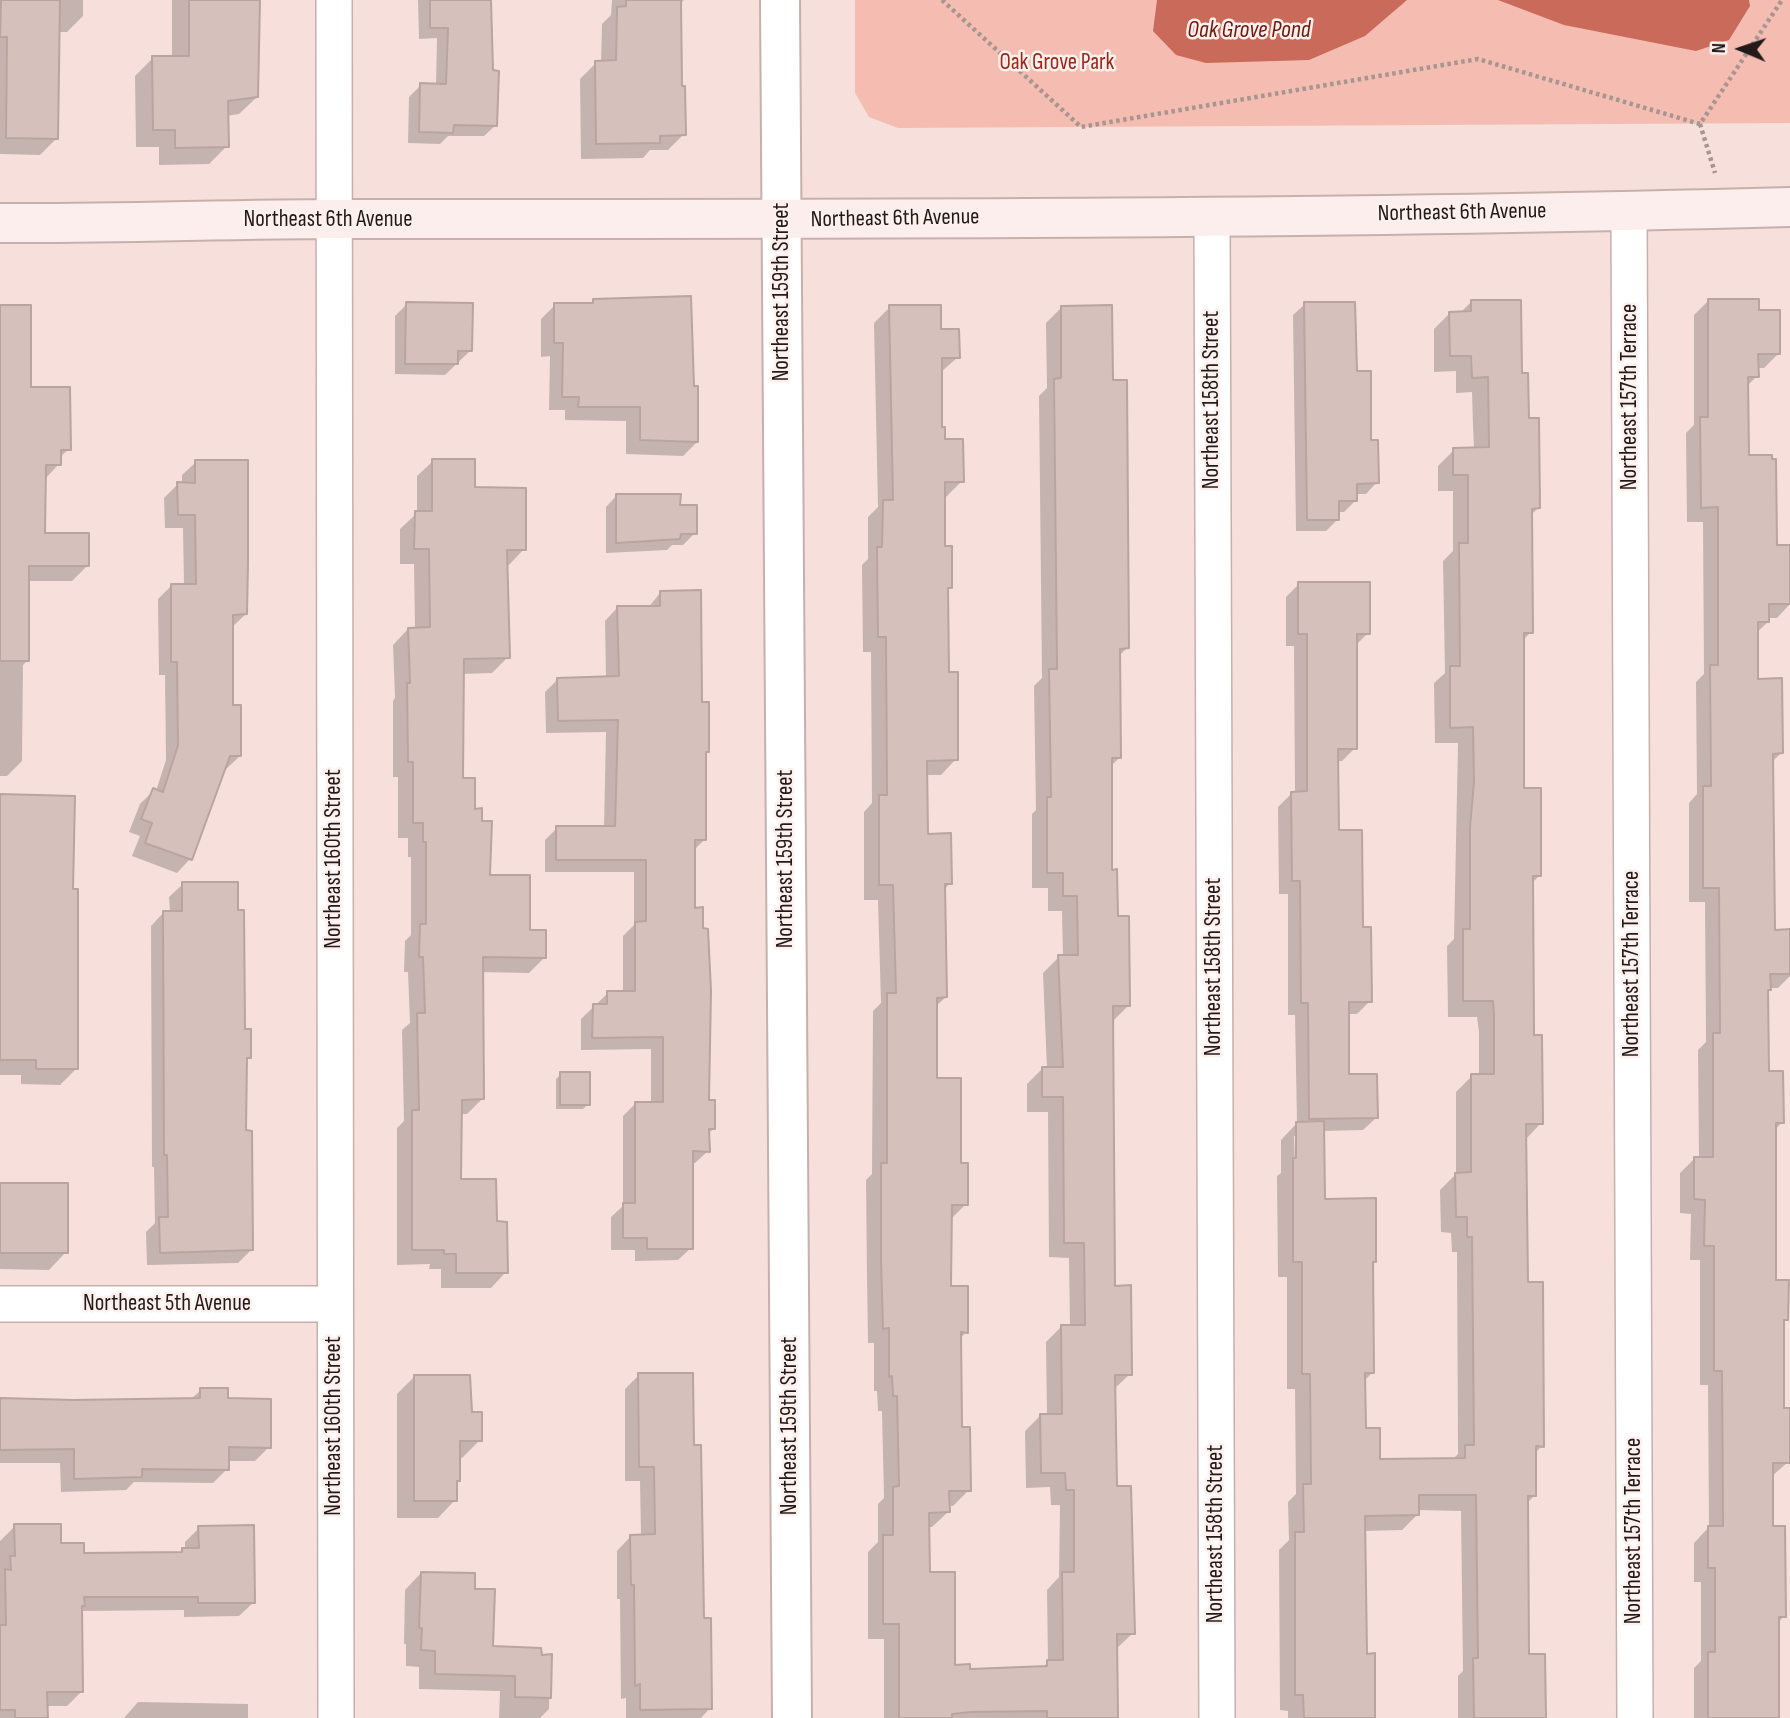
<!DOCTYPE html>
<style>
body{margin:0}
#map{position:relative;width:1790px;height:1718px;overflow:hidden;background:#f7e0db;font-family:"Sofia Sans Condensed",sans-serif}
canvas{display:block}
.north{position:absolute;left:1706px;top:14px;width:70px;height:70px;-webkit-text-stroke:5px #fdf0ed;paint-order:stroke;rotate:272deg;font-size:19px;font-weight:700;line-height:28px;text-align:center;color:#221a19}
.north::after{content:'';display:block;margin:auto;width:24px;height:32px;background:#221a19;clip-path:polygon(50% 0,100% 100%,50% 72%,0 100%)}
</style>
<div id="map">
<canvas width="1790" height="1718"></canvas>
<div class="north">N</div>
</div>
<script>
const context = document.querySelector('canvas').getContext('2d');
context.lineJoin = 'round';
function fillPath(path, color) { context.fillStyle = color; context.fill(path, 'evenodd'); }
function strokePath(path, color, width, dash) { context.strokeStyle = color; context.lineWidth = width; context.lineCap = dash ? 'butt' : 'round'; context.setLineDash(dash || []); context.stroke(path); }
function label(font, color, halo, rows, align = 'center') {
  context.font = font + ' "Sofia Sans Condensed",sans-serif'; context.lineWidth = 5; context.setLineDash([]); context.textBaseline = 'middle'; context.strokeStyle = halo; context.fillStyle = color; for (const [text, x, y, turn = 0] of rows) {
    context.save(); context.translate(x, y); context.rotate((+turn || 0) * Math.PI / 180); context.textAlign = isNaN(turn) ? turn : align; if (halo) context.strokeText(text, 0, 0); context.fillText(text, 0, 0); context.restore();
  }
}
const green = new Path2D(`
 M855,0H1790V123L898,128L869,117L855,93Z`);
const water = new Path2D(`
 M1157,0H1407L1365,36L1309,60L1206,63L1176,55L1153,31Z
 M1498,0H1749L1750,6L1729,40L1696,51L1564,25Z`);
const shadow = new Path2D(`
 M0,0H83V16L67,32H58L56,139L40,155L0,154Z
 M172,0H258L257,97L239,114L226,116L227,146L209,164L159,165V147H136L135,76L153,58H172Z
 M418,0H489L496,125L484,136H448L440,144L408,143L409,97L421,85H436L437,38L419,39Z
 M612,0H684L680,4V88L684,134L668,150H650L643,158L581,159L580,79L596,63H601L602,24L611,15Z
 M593,301L697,442L683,456L626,454V421L565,420V410H549L550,356L541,357V319L555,305H589Z
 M1708,301L1757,312L1779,353L1764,368H1757V376L1746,387L1747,457L1775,547H1790V604L1777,618H1768V622L1756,633L1757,680L1781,753L1772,762L1773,931H1790V976L1778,988H1769L1767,992L1768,1073L1782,1122L1775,1130L1774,1282L1787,1319L1783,1323V1410L1788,1462L1771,1477V1528L1784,1616L1778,1623L1777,1718H1694V1668L1701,1661V1582H1694V1543L1709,1527L1708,1385H1700V1260H1690L1691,1214L1680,1213V1173L1695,1158H1699L1698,1050L1706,1042L1705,902H1689V803L1697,794L1696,682L1704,674L1703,522H1687L1686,433L1694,425V315Z
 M1471,302L1520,375L1538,508L1530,516L1531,632L1522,641V790L1540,875L1532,883V1037L1541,1123L1525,1140L1526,1284L1542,1446L1535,1453V1495L1526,1504L1528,1655L1544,1718H1458V1676L1463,1671L1461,1511L1417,1510L1418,1514L1402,1530L1363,1531L1365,1655L1373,1718H1288V1711L1280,1710L1279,1550L1289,1540L1288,1502L1296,1494L1295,1389H1287V1277H1278L1277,1176L1281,1173V1140L1297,1123L1295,1015H1288V894H1279L1278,807L1291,794L1295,793L1294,646H1286V597L1299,584L1368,633L1355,646V748L1342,761H1336L1337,832L1362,929L1370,1001L1357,1014H1347V1076L1377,1117L1363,1130L1322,1131L1323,1201L1375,1261L1371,1264L1372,1373L1364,1381V1429L1378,1460H1452L1458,1454L1457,1252H1452L1451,1233L1441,1232L1440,1190L1456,1174V1092L1472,1076H1479V1032L1477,1017H1448L1447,946L1454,939L1458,743H1435L1434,683L1445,673L1443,561L1453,551V491H1438V466L1454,450H1474L1473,426L1472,392L1456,393V371L1434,372V329L1450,313H1460ZM1294,1136H1298V1167H1295Z
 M407,304L470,351L445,375L395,374V316Z
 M1305,304L1370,442L1377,482L1366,494H1355L1356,500L1344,512H1337L1338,519L1326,531H1296L1293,315Z
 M0,307L29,389L69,449L59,458V464L44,480L43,535L87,566L72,581H27V661L23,665L22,761L7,776H0Z
 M890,307L940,331L958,357L940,373L943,441L962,481L946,497H943V548L950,587L946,591L947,673L956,759L941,775H926V835L950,883L944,890L946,997L935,1007V1080L959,1165L966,1204L950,1220L949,1288L966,1332L960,1339V1429L969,1490L953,1506H948V1512L932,1527H928L929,1574L953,1666L968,1671L1042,1668L1048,1662L1047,1590L1059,1577L1060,1505H1051L1050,1487L1026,1488L1025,1431L1040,1416H1047L1046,1342L1061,1327H1070L1069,1258L1049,1257L1048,1112H1027V1084L1042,1069H1047L1043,973L1059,957H1063L1062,911H1048V888H1032V814L1036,810L1034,686L1042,678L1039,396L1047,388L1046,323L1062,307L1111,381L1127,648L1118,657L1119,758L1110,767L1111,872L1129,1005L1113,1021V1287L1130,1374L1113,1390L1115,1488L1133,1633L1116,1649V1718H884V1639H868V1552L878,1542V1504L884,1498L882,1411H878L877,1391H874V1343H868L867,1277L866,1180L872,1174L873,1011L881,1003L878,900H864V812L872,803L871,652H863L862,565L868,559V517L878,507L874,323Z
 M433,461L473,489L524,549L509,565H506L508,657L492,673L462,674V780L473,810L488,876L545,957L529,973L481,972L482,1099L467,1114H460V1181L495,1223L506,1272L491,1288H441V1269H429L430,1264L397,1265V1128L404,1121L402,1030L410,1023L408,972H404L405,941L411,935V857H408V838H398V777H393V701L395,698L393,645L408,629H415L414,564H400V529L417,513V476Z
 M196,462L246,614L231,628L232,707L240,756L226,769H223L190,859L177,873L132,856L140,836L129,832L140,804L154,790L156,791L166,760L165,675H159L158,599L172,585H184L183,528H165L164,498L178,484H182V475Z
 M617,495L679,507L695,533L683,545H672L667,550L606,553V507Z
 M660,593L700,704L708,751L705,754V839L693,851V909L707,1102L714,1128L708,1134V1151L695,1163H691V1248L678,1260L635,1261V1250H611V1217L623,1206V1116L635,1104H651V1049L581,1050V1019L608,993H623V936L634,925V872H545V840L557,828H604L606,732L546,733L545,692L558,679L606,678L605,621L617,608H648Z
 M0,797L71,890L76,1069L60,1085L21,1084V1075H0Z
 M183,884L243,1031L249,1057L245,1061L244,1132L251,1250L238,1263L147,1265L146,1232L155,1223L154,1167H152L151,926L164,912H170L169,897Z
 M561,1074L588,1104L583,1109H556V1079Z
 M0,1185L66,1252L49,1270L0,1269Z
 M639,1375L692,1447L710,1708L701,1718H626V1698L621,1699L620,1599H617V1551L631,1536H641L640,1481H625V1389Z
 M414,1377L470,1414L480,1440L462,1458H458L455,1500L438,1518H397V1394Z
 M201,1390L226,1400L269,1447L255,1461H227V1469L213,1483L134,1482L126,1490L61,1492L60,1463H0V1475V1399L73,1402L190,1400Z
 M15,1526L82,1555L179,1554L185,1550V1542L199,1528L254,1602L239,1616L184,1617V1610L81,1611L82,1691L67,1706H46V1718H0V1541Z
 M421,1573L473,1590L491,1648L550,1656L549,1709L540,1718H499L500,1691L419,1689V1667L406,1666V1644H404L405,1590Z
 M138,1702L248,1704V1718H124Z`);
const building = new Path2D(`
 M1,0H60L58,139L6,138L7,37H0Z
 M189,0H260L258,97L228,101L229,147L175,148V130H153L152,56H189Z
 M430,0H491L493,70L499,71L497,126L454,125L453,133L419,132L420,83L446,84L448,28H430Z
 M626,0H681L682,86H685L686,135L660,136V143L596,144L595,61L616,60L617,7L626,6Z
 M691,296L694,386H698V442L640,440V407H578L579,397H562L563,343H554V303H593V299Z
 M1708,299H1759V310H1780V354H1758L1759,377H1748L1749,455H1772V459H1776L1777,545H1790V604H1769V622H1758V679L1782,678L1783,753L1773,754L1775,930L1790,929V974H1770L1771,990H1768L1769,1071H1783L1784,1123H1776V1280H1789L1788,1320H1784V1408H1790V1463H1773V1526H1785L1786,1617H1779V1718H1708V1652H1715V1568H1708V1526H1723L1722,1371H1714V1246H1704L1705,1200L1694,1199V1157H1713V1033H1720L1719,888H1703V786H1711L1710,665H1718V507L1701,508L1700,417H1708Z
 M1471,300H1521L1522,373H1528L1529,418H1539L1540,508L1532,509L1533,633H1524V788H1541V876H1533L1534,1035H1542L1543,1124H1526L1528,1282H1543L1544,1447L1536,1446V1496H1528L1529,1654H1545L1546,1718H1474L1473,1658H1478L1476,1495H1419V1515L1365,1516L1367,1654L1375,1653V1718H1304L1303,1695H1295V1532H1304L1303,1484H1311L1310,1374H1302V1262H1293V1158H1296V1122L1324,1121L1325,1199L1376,1198V1262H1373L1374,1373H1365L1366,1428H1380V1459L1465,1458V1445H1474L1472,1237H1467V1217H1456L1455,1173L1471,1172V1074H1494V1015L1493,1001H1463V929H1470V827L1474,782L1473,727L1450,728V666H1460L1459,543H1468V475H1453V448L1489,447L1488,377L1472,378L1471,356H1450L1449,312L1471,311Z
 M406,302L473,303L472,351H458V364H405Z
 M1304,302H1355L1357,371H1371V440H1378L1379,483L1357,484V501H1339V520H1307Z
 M0,305H31V387H70L71,450H61V465H46L45,533H89V566H29V661H0Z
 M889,305H941V329H959L960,358H942V427H945V439H963L964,482H945V546H952V588H948L949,672H958V760L927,761L928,834L951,833L952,884H945L947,997L937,998V1078H961V1163H968V1205H952L951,1286H968V1333L961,1332L962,1427H970L971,1491H949L950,1512L929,1513L930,1572H955V1665L970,1664V1669L1047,1666V1660H1063L1062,1572H1074V1490H1066L1065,1473H1041L1040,1414H1062L1061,1325H1085L1084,1243H1064L1063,1097H1042V1067H1063L1058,955H1078L1077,896H1063V873H1047V797H1051L1049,669H1057L1054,379L1061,378V306L1112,305L1113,380H1127L1129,648L1120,649L1121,758H1112V870L1117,869L1118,916H1129L1130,1006H1113L1115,1286L1131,1285L1132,1375H1115L1117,1486H1131L1135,1634H1117L1118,1718H1047V1711L971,1712L952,1714V1718H899V1624H883V1535H893V1487L899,1486L897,1396H893L892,1376L889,1377V1328L883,1329L881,1260V1163H887V993H896L893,885H879V795H887L886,637H878L877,547H882L883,500H893Z
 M432,459H475V487L526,488V550H507L510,658L464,659L463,778H475V809L482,808V821H492L490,875H530V930H546V958L483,957L484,1099L462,1100L461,1179H496L497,1221L507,1222L508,1273H456V1254H444V1250H412V1110H419L417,1013H425L423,957H419L420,924H426V842H423V823H413V762H408L407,683H410L408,628L430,627L429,549H414L415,511H432Z
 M195,460H248V563L247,614L233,615V705H241V756H230L192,860L145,843L152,823L141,819L153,788L163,792L178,745L177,662H171V584H196L195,515H178L177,482L195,483Z
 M616,494H681L680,505H697V534H681L680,539L616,543Z
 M1298,582H1370V634H1357V749H1338L1339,830H1362L1363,927H1371L1372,1002H1349V1074H1377L1378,1118L1309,1119L1308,1003H1301L1300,881H1292L1291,792L1307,791V634H1298Z
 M701,590L702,702H709V752H706V840H695V908L703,907V928L708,929L711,991L709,1100H715V1129H709L710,1152L693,1151V1249H647V1238H623V1203H635V1102H663V1037L592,1038L593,1004H607V991H635V922L646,921V860H556V826H615L618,720L558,721L557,678L619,676L617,606H660V591Z
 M0,794L75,796L73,889H78V1069H36V1060H0Z
 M182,882H238V910H244L245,1029H251V1058H247L246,1130L252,1131L253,1250L160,1253L159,1217H168L167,1155H164L163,911H182Z
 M560,1072H590V1105H560Z
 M0,1183H68V1253H0Z
 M638,1373H693L694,1445H701L704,1618H711L712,1709L640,1710V1684L635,1686L634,1585H631L630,1535L655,1534L654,1467H639Z
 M414,1375H470L472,1412H482V1441H460V1481H457V1501H414Z
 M200,1388H228V1398L271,1399V1448L229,1447V1470L142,1469V1477L74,1479V1449L0,1450V1398L73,1400L200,1398Z
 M14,1524H61V1543H84V1553L182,1552V1548H199L198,1526L254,1525L255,1603H198V1597H84L85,1606H82L83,1692H47L48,1718H15V1710H0V1625H6L5,1569L11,1570L10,1556H15Z
 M421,1572L475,1573V1589H495L493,1646L541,1648L542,1655L552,1654L551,1698L515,1697V1676L435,1674V1651L421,1650L422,1628H419Z`);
const path = new Path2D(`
 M942,0L1081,127L1478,59L1700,124L1782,0
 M1700,124L1715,173`);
const minor = new Path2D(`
 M334,0L336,1718
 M1629,211L1635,1718
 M1212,216L1217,1718
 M0,1304H334`);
const tertiary = new Path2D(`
 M780,0L792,1718`);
const secondary = new Path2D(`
 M0,223C114,224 228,219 342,219C824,219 1307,220 1790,207`);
const parkNames = [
 ["Oak Grove Park",1057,63]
];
const streetNames = [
 ["Northeast 6th Avenue",1462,213,-1],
 ["Northeast 6th Avenue",895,219,-1],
 ["Northeast 6th Avenue",328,220],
 ["Northeast 159th Street",782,292,-90],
 ["Northeast 157th Terrace",1630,397,-90],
 ["Northeast 158th Street",1212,400,-90],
 ["Northeast 160th Street",334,859,-90],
 ["Northeast 159th Street",786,859,-90],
 ["Northeast 157th Terrace",1632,964,-90],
 ["Northeast 158th Street",1214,967,-90],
 ["Northeast 5th Avenue",167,1304],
 ["Northeast 160th Street",334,1426,-90],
 ["Northeast 159th Street",790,1426,-90],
 ["Northeast 157th Terrace",1634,1531,-90],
 ["Northeast 158th Street",1216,1534,-90]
];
const waterNames = [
 ["Oak Grove Pond",1249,31]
];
fillPath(green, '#f5bcb1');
fillPath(water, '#c96a5a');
fillPath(shadow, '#0003');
fillPath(building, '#d6c0bc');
strokePath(building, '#b9a49f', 2);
strokePath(minor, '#c6b0ac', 38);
strokePath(tertiary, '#c6b0ac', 42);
strokePath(secondary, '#c6b0ac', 42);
strokePath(path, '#a69591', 4.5, [3.5, 3.5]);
strokePath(minor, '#fff', 35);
strokePath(tertiary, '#fff', 38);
strokePath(secondary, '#fceeec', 38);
label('23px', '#9b2718', '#fdf0ed', parkNames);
label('23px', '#221a19', '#fdf0ed', streetNames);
label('italic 24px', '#70180d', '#fdf0ed', waterNames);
</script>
